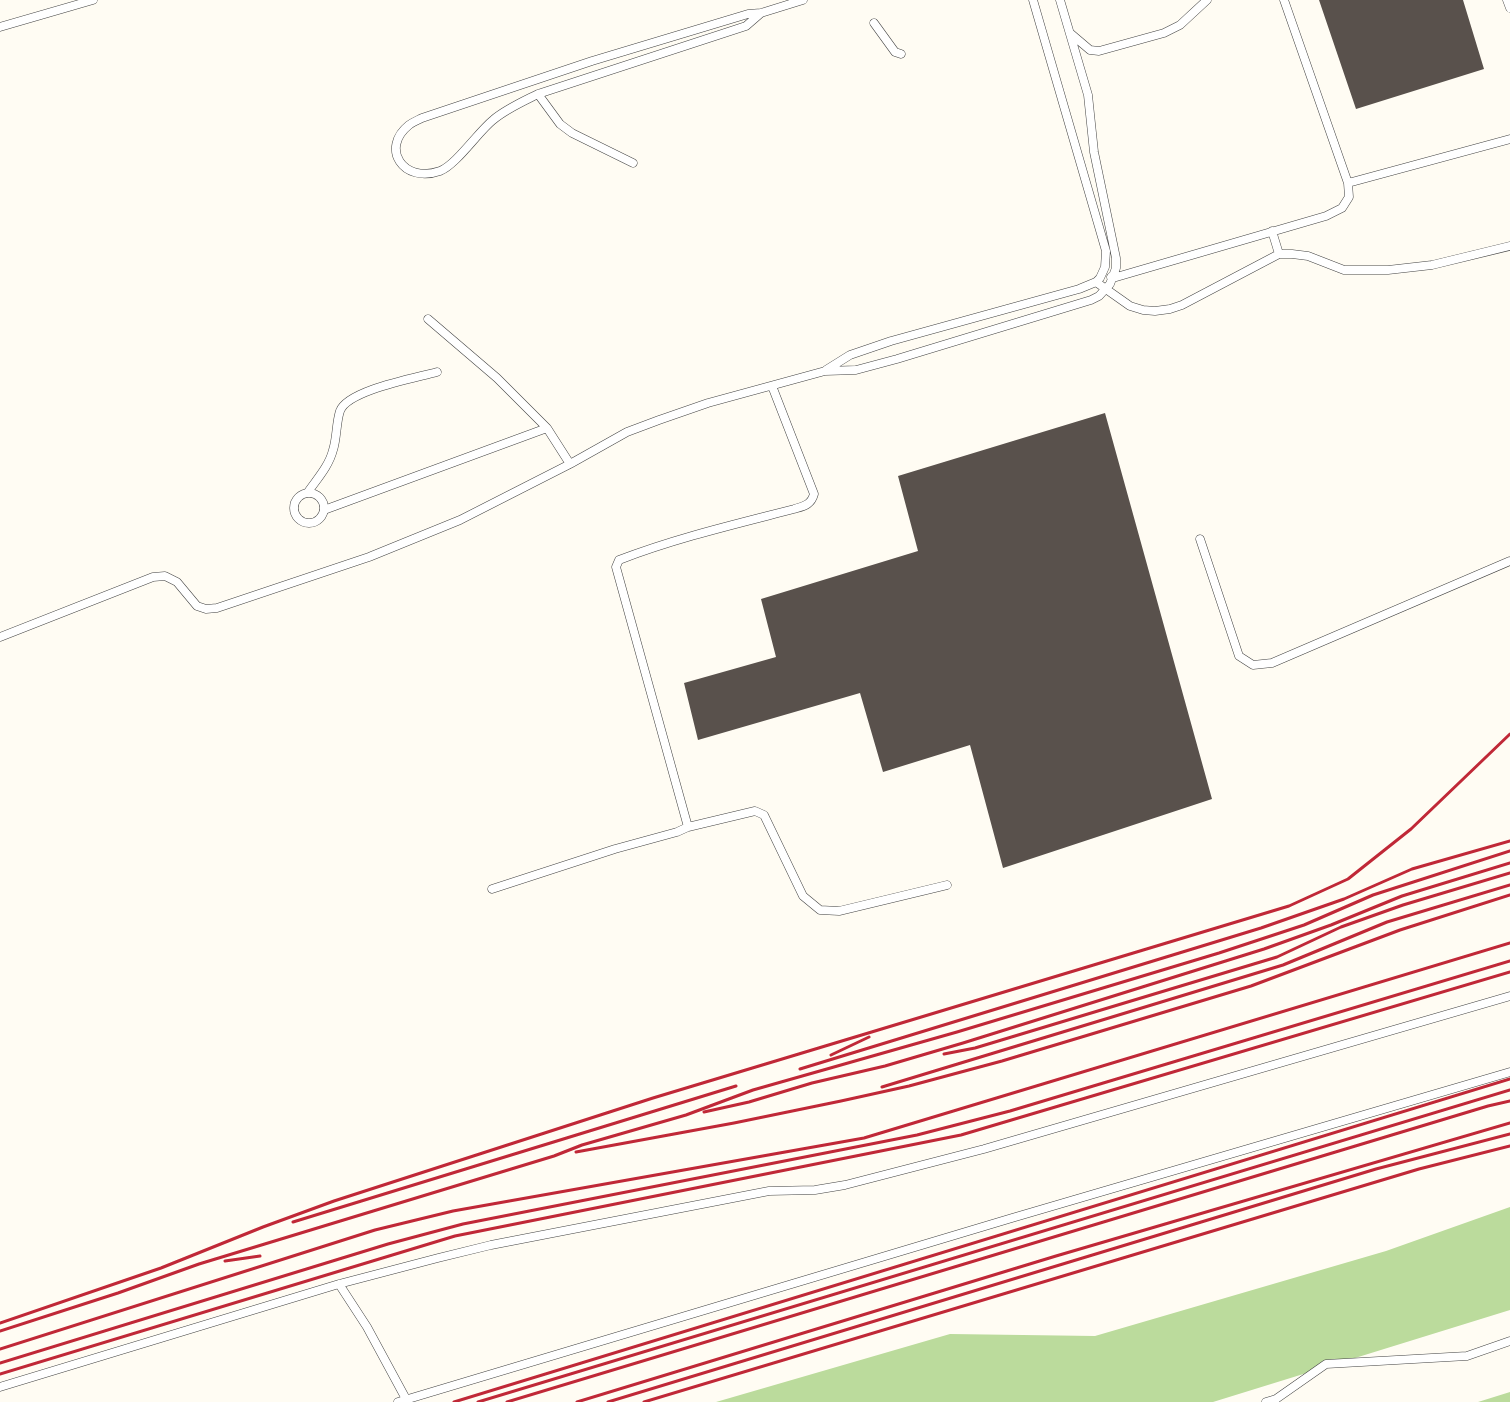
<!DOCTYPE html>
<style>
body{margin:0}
canvas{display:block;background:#fffcf3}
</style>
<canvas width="1510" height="1402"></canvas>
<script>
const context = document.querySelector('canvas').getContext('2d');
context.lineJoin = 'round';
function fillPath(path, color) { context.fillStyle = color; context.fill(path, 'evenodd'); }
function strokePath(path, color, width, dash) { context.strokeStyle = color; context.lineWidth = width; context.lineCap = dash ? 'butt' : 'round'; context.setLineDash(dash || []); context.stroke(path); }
const forest = new Path2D(`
 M1510,1207V1310L1213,1402H716L950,1334L1095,1336L1386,1251Z
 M1510,1392V1402H1478Z`);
const building = new Path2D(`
 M1319,0H1463L1484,69L1356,109Z
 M1105,413L1212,799L1003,868L970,745L883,772L860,693L698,740L684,683L776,657L761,599L918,551L898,476Z`);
const service = new Path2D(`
 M1507,0L1510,8
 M761,13L746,26L538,94C522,102 506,109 493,120C478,132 456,165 440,171C403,184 380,148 409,125C413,122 418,120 422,118L592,61L748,14L761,13L803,0
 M874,23L895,52L901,54
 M0,27L93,0
 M1070,33L1090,50L1099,51L1164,33L1180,25L1207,0
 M538,94L560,124L572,133L633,163
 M1348,183L1510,139
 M1272,231L1279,254
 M1111,277L1113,278L1326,216L1342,208L1349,197L1348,183L1284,0
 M1096,282L1130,306L1143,310L1155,311L1170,309L1182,305L1279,254H1292L1308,256L1344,270H1388L1432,265L1510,246
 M428,319L497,378L547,428
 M826,370L850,355L891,341L1079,289L1096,282L1100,278L1105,267L1106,251L1033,0
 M308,492C317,479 329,466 333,450C337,438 336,423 340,411C348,390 416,378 437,372
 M294 508a15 15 0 1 1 30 0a15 15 0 1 1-30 0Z
 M324,510L547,428L570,464
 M1200,539L1239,656L1253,665L1272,663L1510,561
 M0,637L153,577L165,576L177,582L197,606L206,609L217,608L369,557L460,520L570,464L627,432L659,420L708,403L825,371L856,370L897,359L1091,300L1099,296L1110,284L1116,268V258L1094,152L1088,95L1060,0
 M688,827L755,811L764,815L803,896L820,910L839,911L947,885
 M492,889L615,849L677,832L688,827L616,567L619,560C676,538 736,524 794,509C804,506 811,505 814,494L772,386
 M339,1284L367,1327L406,1399
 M0,1387L339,1284L438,1258L491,1245L769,1191L815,1190L845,1185L984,1149L1510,996
 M398,1402L1012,1218L1510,1072
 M1266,1402L1276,1399L1326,1364L1467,1356L1510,1341`);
const rail = new Path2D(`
 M944,1054L975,1048L1277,957L1341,927L1403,905L1510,873
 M831,1055L869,1037
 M800,1069L1261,928L1344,899L1412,869L1510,841
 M882,1087L1283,965L1387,922L1510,885
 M704,1112L749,1102L812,1083L885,1066L963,1043L1264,949L1331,925L1402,896L1510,863
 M576,1152L734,1123L841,1101L909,1086L1002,1061L1251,986L1400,930L1510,895
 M293,1222L736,1086
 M225,1261L260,1256
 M0,1323L161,1268L263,1227L334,1201L653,1098L1289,906L1348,879L1411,829L1510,734
 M0,1331L118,1293L199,1264L554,1156L582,1145L686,1115L753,1090L957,1032L1219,953L1304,925L1373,895L1510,851
 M0,1349L375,1230L453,1211L864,1138L1510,943
 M0,1363L388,1244L463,1224L917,1135L1010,1111L1510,961
 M0,1374L455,1236L961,1135L1510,972
 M454,1402L1510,1079
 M478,1402L1510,1090
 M507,1402L1488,1106L1510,1101
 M577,1402L1056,1256L1510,1123
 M608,1402L1376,1169L1510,1134
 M644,1402L1419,1169L1510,1146`);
fillPath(forest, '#bbdb9c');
fillPath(building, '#59514c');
strokePath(service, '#434343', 9);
strokePath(service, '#fff', 8);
strokePath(rail, '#c02837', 3);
</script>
